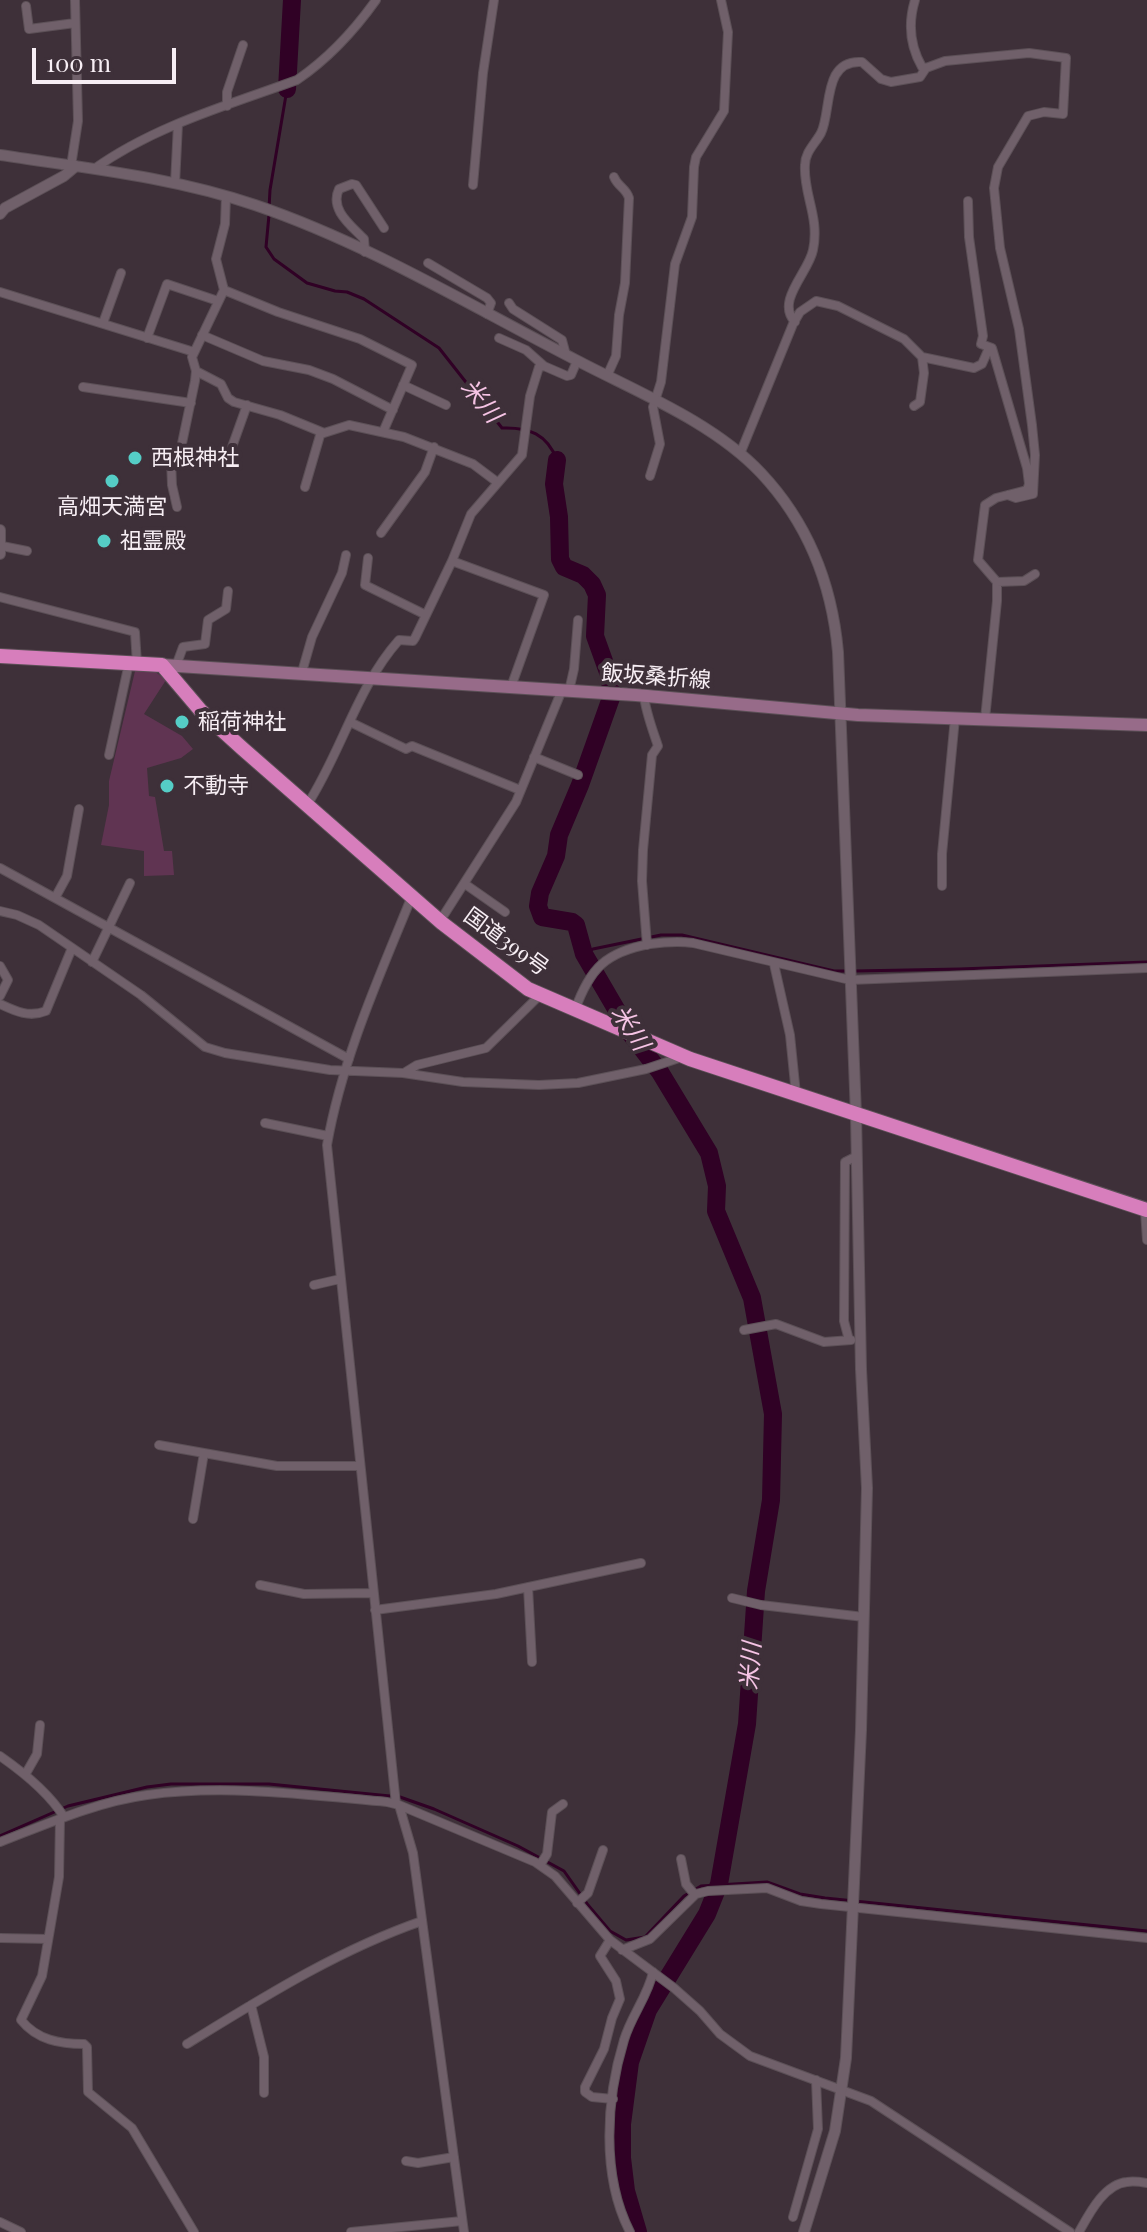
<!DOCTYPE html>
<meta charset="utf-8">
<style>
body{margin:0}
#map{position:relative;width:1147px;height:2232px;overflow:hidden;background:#3e3039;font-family:"Playfair Display",serif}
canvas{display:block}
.scale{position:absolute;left:32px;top:48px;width:144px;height:36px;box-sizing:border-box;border:4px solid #f7eef4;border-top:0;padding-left:10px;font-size:24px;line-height:28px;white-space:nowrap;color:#f7eef4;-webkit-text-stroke:6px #3e3039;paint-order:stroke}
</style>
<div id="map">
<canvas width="1147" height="2232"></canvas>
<div class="scale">100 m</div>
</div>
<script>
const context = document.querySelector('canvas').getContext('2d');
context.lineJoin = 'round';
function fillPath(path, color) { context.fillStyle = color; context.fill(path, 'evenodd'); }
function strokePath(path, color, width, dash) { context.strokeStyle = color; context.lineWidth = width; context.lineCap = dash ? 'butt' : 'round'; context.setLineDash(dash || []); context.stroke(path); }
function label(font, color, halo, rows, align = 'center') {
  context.font = font + ' "Playfair Display","Noto Sans JP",serif'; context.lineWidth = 8; context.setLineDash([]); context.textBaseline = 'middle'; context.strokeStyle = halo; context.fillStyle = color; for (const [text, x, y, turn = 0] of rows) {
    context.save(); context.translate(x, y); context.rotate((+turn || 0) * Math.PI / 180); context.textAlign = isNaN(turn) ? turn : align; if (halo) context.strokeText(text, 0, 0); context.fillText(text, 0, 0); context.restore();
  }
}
const green = new Path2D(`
 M136,667L153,670L166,680L144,714L182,736L193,749L181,758L147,768L149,796L155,797L164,851H172L174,875L144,876V851L101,845L109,805V781Z`);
const stream = new Path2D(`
 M269,208L270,190L287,89
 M269,215L266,247L274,259L307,283L335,291L347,292L364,299L439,348L502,428C529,427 547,434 557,460
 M584,954L593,949L661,935H682L834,971H847
 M855,971L960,969L1147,962
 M0,1836L68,1806L147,1787L171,1784H269L400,1797L434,1809L518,1846L564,1871L588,1905L610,1931L626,1940L645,1937L684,1896L701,1886L767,1882L800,1894L825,1898L1147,1931`);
const river = new Path2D(`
 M287,89L292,0
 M557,460L554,484L559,517L560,559L564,567L583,575L592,584L597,595L595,636L609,675L612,695L580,785L559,835L556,856L540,893L538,906L542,917L572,922L576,925L584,954L630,1033L660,1072L709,1153L717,1186L716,1211L752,1298L773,1414L771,1500L756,1591L747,1724L719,1884L707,1914L648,2010L630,2062L622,2124V2158L626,2191L638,2232`);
const minor = new Path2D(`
 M915,0C908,23 910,46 922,67L926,68
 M26,6L29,29L75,23
 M227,106V92L243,45
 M71,166L78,121L75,0
 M94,169C154,126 228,105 297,80C329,58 354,31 376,0
 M175,184L178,124
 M473,185L483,73L494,0
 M968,201L969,237L983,336L981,344L992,348L1027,468L1029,484L1027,490L996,498L985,505L978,560L997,582V601L985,719
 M365,252L364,239C352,226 329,210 339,189L352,184L356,185L384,228
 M428,263L487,298L491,303L487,314
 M224,290L278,312L360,339L412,365L383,432
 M0,292L194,352
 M509,303L513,309L562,340L566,355
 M795,322C775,301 809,272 813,250C820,217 803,194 805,165C805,152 815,144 821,133C832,111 822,59 862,62L881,79L891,82L920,77L926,68L945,61L1029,53L1066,58L1063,114L1044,112L1028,116L998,167L994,188L1000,248L1019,329L1032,425L1035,455L1033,494L1016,498L1008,495
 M103,323L121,273
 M202,335L263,361L309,370L333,379L393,410
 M147,338L167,284L218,301
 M499,338L526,350L544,366
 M196,371L221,384L228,398L234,402L280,415L324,433L349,425L404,437L473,464L497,482
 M607,376L616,356L619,315L625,283L629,198C626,188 618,187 614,177
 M403,385L446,405
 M83,387L191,403
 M914,406L920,402L924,373L922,357
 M232,447L247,405
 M740,454L793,324L800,312L816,301L838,306L904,339L922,357L974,368L982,364L989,348
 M650,476L660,444L653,407L661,382L675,264L692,217L694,167L696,157L724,111L728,32L721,0
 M305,487L321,432
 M177,507L172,485L171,459L180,453L195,381L196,371L192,357L224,290L216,259L225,224L226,196
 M381,533L425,472L434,447
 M2,546L27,551
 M368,558L365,585L426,615
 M452,561L544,595L511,687
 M997,582L1024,581L1035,574
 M0,597L135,632L137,664
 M176,666L183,647L205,644L208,620L226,609L228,591
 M302,672L312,637L342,573L346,555
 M569,691L574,669L578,620
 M644,695C645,710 653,731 658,746L652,755L643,850L642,881L647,945
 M350,722L406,749L412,746L520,790
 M109,755L129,663
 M534,757L578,775
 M307,805C341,753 357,687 399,640L413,641L415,638L452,561L471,514L522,455L530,396L539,367L544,366L567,376L571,375L577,361
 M0,868L349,1059
 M465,884L505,912
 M942,886V854L955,718
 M55,898L67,876L79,809
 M0,911L17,915L39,925L141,995L205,1047L225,1053L330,1070L403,1073L463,1082L539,1085L578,1083L646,1069L682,1057
 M440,921L516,802L562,690
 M92,962L130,883
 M774,964L790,1035L796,1094
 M0,966L8,980L0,996
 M0,1004C15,1011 29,1018 46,1011L72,948
 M575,1010C590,968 606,952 650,944C665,942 678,941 693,943L850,980L1147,968
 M404,1073L417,1065L486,1048L540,995
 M265,1123L328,1136
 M1145,1210L1147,1240
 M314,1285L340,1279
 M744,1330L776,1324L824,1342L851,1340
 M849,1340L844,1321L845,1162L857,1156
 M159,1445L277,1466H360
 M193,1519L204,1453
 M260,1585L304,1594L373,1593
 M528,1587L532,1662
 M732,1598L761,1605L864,1617
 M375,1610L496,1594L641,1563
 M0,1756C23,1772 49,1793 64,1817
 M25,1775L37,1754L40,1725
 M396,1804L327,1145C342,1059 379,977 412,896
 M399,1805L413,1853L464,2232
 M60,1819L59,1877L42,1976L21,2020C37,2040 60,2044 84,2044L87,2047L88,2092L132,2128L194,2232
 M0,1842C47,1824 96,1802 147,1795C225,1784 308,1795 387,1802L399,1805L535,1862L555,1876L610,1940L674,1988L700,2011L720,2034L750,2056L871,2101L1070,2232
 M681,1859L686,1884L695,1895
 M540,1865L547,1854L552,1812L563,1804
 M577,1903L588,1893L603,1850
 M0,1938L48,1939
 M610,1940L600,1956L616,1981L620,1999L612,2018L604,2049L585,2087V2092L592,2097L613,2099
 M622,1950L650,1939L696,1894L708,1891L767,1888L801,1901L821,1904L1147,1938
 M251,2005L264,2057V2093
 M187,2044C262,1998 338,1950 422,1921
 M406,2161L418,2163L454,2157
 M793,2217L818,2129L816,2080
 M0,2222L21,2232
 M351,2232L462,2221
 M630,2232C601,2176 606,2099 624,2040C631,2016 648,1996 653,1972
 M1079,2232C1089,2214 1104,2184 1127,2182C1133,2181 1141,2182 1147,2183`);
const tertiary = new Path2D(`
 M0,155C85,168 173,177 255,205C367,243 471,306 576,360C637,392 713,422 761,473C808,523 832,585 838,652L856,1115L861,1369L867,1488L865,1568L861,1730L846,2058L835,2131L804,2232
 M0,214L5,208L64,176L76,166
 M0,530V554`);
const secondary = new Path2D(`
 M162,665L636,695L858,715L1147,725`);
const trunk = new Path2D(`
 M0,656L162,665L201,711L243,749L442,923L528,989L690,1059L1147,1210`);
const markers = [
 [135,458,8,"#55cdc6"],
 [112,481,8,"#55cdc6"],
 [104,541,8,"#55cdc6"],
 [182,722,8,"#55cdc6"],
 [167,786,8,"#55cdc6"]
];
const poiNames = [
 ["西根神社",151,458],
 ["高畑天満宮",112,507,"center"],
 ["祖霊殿",120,541],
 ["稲荷神社",198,722],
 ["不動寺",183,786]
];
const streetNames = [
 ["飯坂桑折線",656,677,4],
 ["国道399号",506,942,36]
];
const waterNames = [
 ["米川",481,401,51],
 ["米川",630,1028,58],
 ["米川",751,1666,-86]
];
fillPath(green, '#603452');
strokePath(stream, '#300125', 3);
strokePath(river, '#300125', 18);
strokePath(minor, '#5c5057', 10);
strokePath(tertiary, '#5c5057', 12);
strokePath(secondary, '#5c5057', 14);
strokePath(trunk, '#5c5057', 16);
strokePath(minor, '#70606a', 8);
strokePath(tertiary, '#70606a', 10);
strokePath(secondary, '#976b89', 12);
strokePath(trunk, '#d77ebc', 14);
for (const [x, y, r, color] of markers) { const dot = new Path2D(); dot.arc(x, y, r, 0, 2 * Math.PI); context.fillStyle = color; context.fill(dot); strokePath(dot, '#3e3039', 3); }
label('22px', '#f7eef4', '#3e3039', poiNames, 'left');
label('22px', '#f7eef4', '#3e3039', streetNames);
label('italic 24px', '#f6c4e5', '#3e3039', waterNames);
</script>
